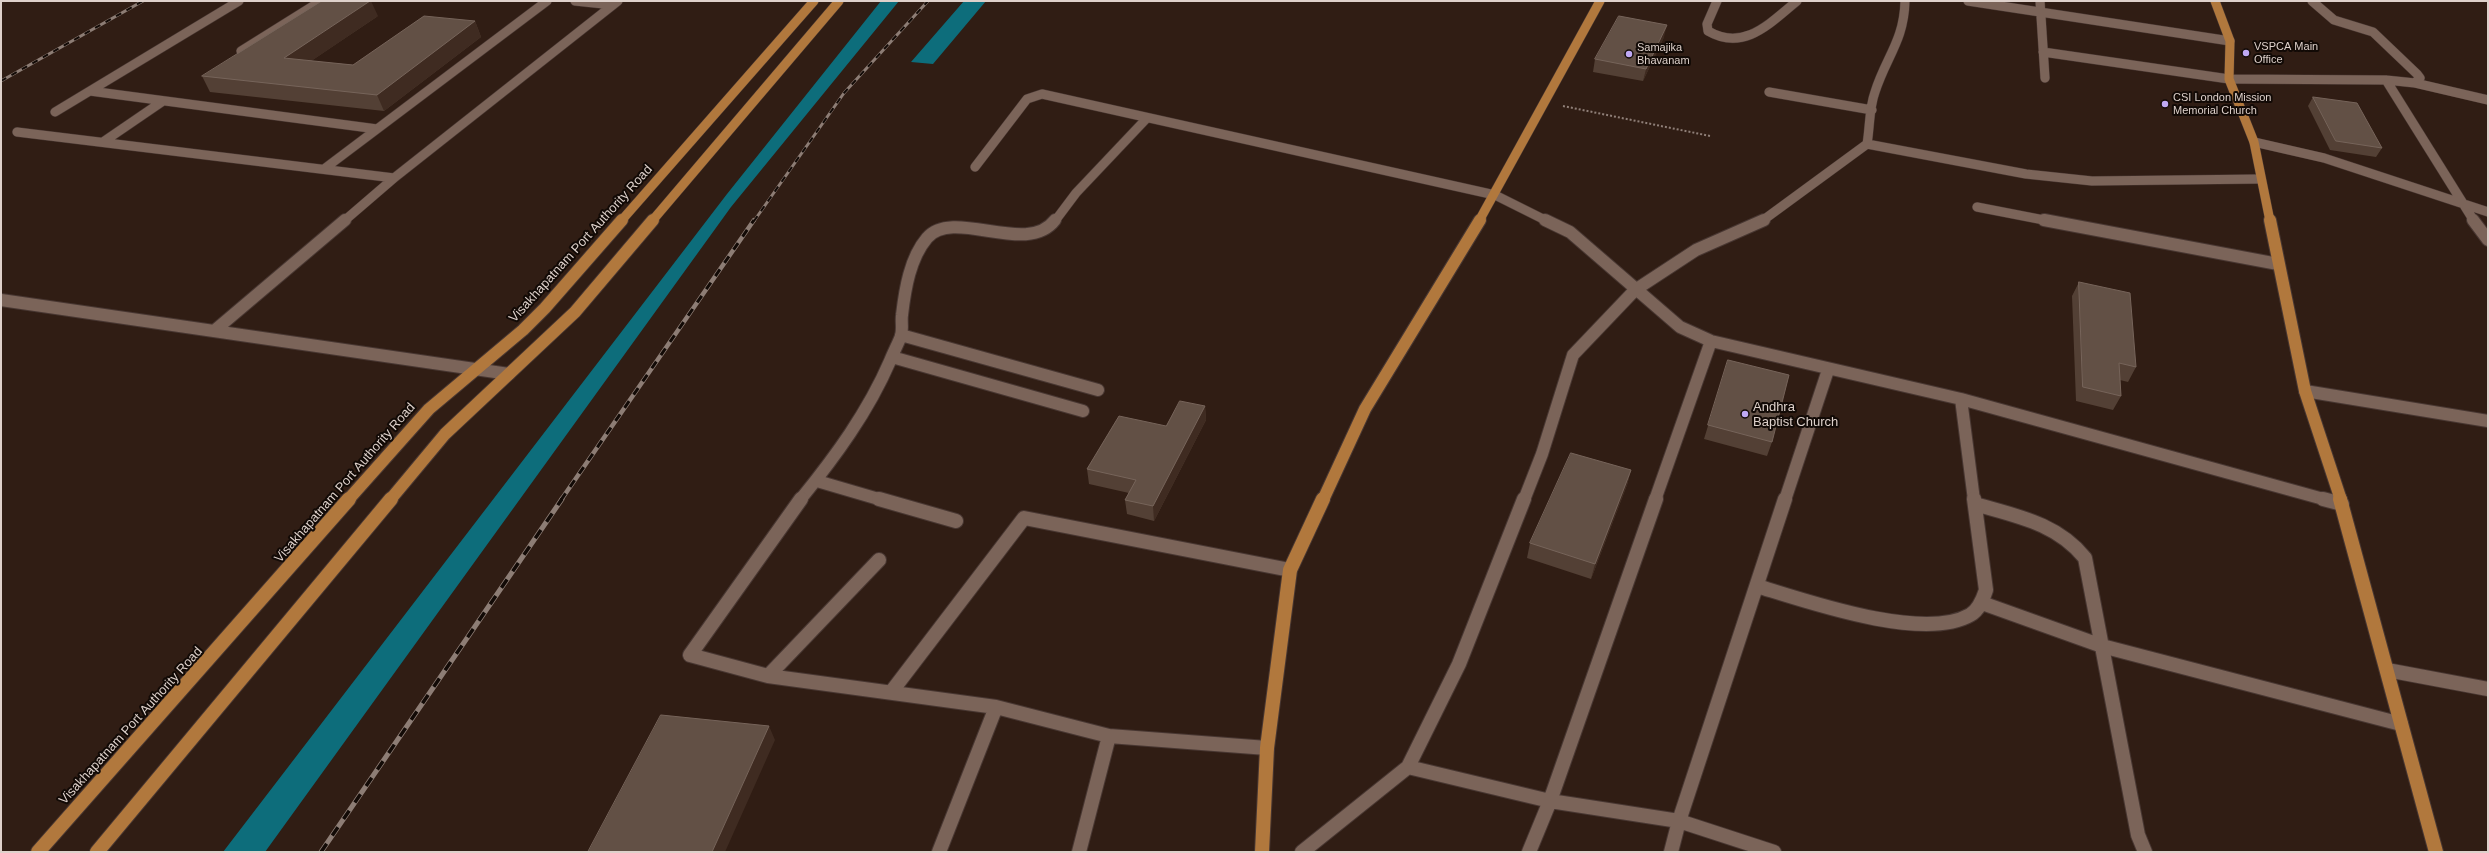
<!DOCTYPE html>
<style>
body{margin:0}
#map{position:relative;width:2489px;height:853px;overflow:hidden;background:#301d14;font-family:Helvetica,sans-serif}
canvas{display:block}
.frame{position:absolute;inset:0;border:2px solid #ded1cb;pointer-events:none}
</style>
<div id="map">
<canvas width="2489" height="853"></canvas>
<div class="frame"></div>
</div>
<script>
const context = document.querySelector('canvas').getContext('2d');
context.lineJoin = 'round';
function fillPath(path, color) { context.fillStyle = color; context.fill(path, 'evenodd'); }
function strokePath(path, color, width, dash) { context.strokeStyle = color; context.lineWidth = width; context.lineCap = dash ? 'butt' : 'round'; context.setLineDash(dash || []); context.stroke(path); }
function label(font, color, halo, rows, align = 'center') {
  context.font = font + ' Helvetica,sans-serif'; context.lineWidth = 4; context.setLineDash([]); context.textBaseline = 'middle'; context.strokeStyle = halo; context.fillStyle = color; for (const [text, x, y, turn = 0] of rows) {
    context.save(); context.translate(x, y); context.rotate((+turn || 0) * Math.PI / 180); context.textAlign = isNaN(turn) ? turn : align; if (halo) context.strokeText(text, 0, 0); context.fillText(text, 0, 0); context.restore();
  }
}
const water = new Path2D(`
 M881,1H899L731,207L265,852H223L727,194Z
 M964,1H986L933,64L911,62Z`);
const path = new Path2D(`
 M1563,106L1710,136`);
const minorFar2 = new Path2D(`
 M575,1L613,5
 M1717,1L1707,24L1708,31C1744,52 1770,23 1797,1
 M1968,1L2230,41
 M2040,1L2045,78
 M2312,1L2334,20L2373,32L2417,74L2420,78L2415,83
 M241,51L321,1
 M2043,52L2229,79L2386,80L2415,83L2488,100
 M2386,80L2474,221
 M90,91L377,129
 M1769,92L1872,110
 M55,112L239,1
 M17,132L394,178
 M103,142L163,101
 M2254,142L2324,158L2488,212
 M1867,144L2026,174L2092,181L2260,179
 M975,167L1027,99L1042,94L1495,195L1547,221
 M324,169L547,1
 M1977,207L2049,221
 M344,221L394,178L618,1
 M1055,221L1076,193L1147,118
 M1762,221L1867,144C1870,127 1869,108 1875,92C1886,57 1904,41 1905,1`);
const minorFar1 = new Path2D(`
 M1545,220L1570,232L1680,327L1711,341L1961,399L2327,500
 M2044,220L2278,264
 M2473,220L2488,240
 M1,300L509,374
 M214,331L345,220
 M901,335L1098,390
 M892,357L1083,411
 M2305,391L2488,421
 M1961,399L1974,500
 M817,481L882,500
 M800,500C835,457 868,412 890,361C893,353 898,344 901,336C903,329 901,321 902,315C905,289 910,258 927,238C954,207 1027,257 1055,220
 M1524,500L1542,454L1573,355L1635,290L1696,250L1764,220
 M1655,500L1711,341
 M1785,500L1828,370`);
const minor = new Path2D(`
 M801,499L690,655L768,676L996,707L1109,736L1267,748
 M879,499L956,521
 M2323,499L2342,504
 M1975,504C2016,516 2057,523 2085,558L2138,835L2145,852
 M1757,586C1806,601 1923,642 1970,615C1979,610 1983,599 1986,590L1974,499
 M1982,603L2102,646L2401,724
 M2387,670L2488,689
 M768,676L879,560
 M892,691L1024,518L1290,570
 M1408,767L1550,801L1679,821L1774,852
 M939,852L996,707
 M1079,852L1109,736
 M1302,852L1408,767L1459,664L1524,499
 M1529,852L1550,801L1656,499
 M1671,852L1679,821L1785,499`);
const majorFar2 = new Path2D(`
 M2215,1L2230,41L2229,79L2254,142L2270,221
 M621,221L814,1
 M652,221L839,1
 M1479,221L1600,1`);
const majorFar1 = new Path2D(`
 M2270,220L2305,391L2341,500
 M348,500L429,409L523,330L545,308L622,220
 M390,500L445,434L575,312L653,220
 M1323,500L1365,409L1480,220`);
const major = new Path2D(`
 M2340,499L2436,852
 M38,852L349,499
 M97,852L391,499
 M1262,852L1267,748L1290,570L1323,499`);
const railFar2 = new Path2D(`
 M1,81L143,1
 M754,221L844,93L928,1`);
const railFar1 = new Path2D(`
 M561,500L754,220`);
const rail = new Path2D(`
 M321,852L562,499`);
const wall = new Path2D(`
 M378,16L311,61L353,65L475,21L481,37L384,111L210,92L202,76Z
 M1664,37L1643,81L1593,72L1595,59Z
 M2313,97L2382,148L2376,157L2330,150L2308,106Z
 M2079,282L2136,367L2128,382L2120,380L2121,396L2113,410L2076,401L2072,296Z
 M1728,360L1772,442L1767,456L1704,439Z
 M1205,406L1206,420L1154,521L1127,514L1125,500L1129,493L1089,484L1087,469L1166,426Z
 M1631,470L1627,485L1591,579L1527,558L1530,543Z`);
const shadedWall = new Path2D(`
 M370,1H371L378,16L292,74L284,58Z
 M475,21L481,37L384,111L377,95Z
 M1667,25L1664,37L1643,81L1646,69Z
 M1205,406L1206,420L1154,521L1153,506Z
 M1631,470L1627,485L1591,579L1595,564Z
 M769,726L775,740L725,852H712Z`);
const building = new Path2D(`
 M322,1H370L284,58L353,65L424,16L475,21L377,95L202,76Z
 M1619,16L1667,25L1646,69L1595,59Z
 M2313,97L2357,103L2382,148L2336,141Z
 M2079,282L2130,293L2136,367L2119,363L2121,396L2083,387Z
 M1728,360L1789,375L1772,442L1708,425Z
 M1180,401L1205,406L1153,506L1125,500L1136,480L1087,469L1119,416L1166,426Z
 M1571,453L1631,470L1595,564L1530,543Z
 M661,715L769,726L712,852H588Z`);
const markers = [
 [2246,53,4,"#bfa9f4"],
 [1629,54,4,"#bfa9f4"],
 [2165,104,4,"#bfa9f4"],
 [1745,414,4,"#bfa9f4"]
];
const farPoinames = [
 ["VSPCA Main",2254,47],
 ["Office",2254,60],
 ["Samajika",1637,48],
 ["Bhavanam",1637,61],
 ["CSI London Mission",2173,98],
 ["Memorial Church",2173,111]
];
const streetNames = [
 ["Visakhapatnam Port Authority Road",581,244,-48],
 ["Visakhapatnam Port Authority Road",345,483,-49],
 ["Visakhapatnam Port Authority Road",131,726,-48]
];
const poiNames = [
 ["Andhra",1753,407],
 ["Baptist Church",1753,422]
];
fillPath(water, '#0d6d7b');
strokePath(minorFar2, '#483732', 10);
strokePath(minorFar1, '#483732', 14);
strokePath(minor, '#483732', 16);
strokePath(majorFar2, '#483732', 10);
strokePath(majorFar1, '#483732', 14);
strokePath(major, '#483732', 16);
strokePath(path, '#8f7f78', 2, [2, 2]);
strokePath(minorFar2, '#7b6459', 9);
strokePath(minorFar1, '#7b6459', 12);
strokePath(minor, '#7b6459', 14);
strokePath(majorFar2, '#b1783d', 9);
strokePath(majorFar1, '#b1783d', 12);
strokePath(major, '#b1783d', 14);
strokePath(railFar2, '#8d7d75', 3);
strokePath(railFar1, '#8d7d75', 4.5);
strokePath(rail, '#8d7d75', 5);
strokePath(railFar2, '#120a06', 2, [6]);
strokePath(railFar1, '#120a06', 3, [8]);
strokePath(rail, '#120a06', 3.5, [10]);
fillPath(wall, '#534035');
fillPath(shadedWall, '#3f2b21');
fillPath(building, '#625045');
strokePath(building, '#76645a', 1);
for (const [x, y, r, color] of markers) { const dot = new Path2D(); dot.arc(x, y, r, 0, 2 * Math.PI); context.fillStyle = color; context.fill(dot); strokePath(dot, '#120a06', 1.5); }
label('11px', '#ded1cb', '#120a06', farPoinames, 'left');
label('13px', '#ded1cb', '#120a06', streetNames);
label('13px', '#ded1cb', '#120a06', poiNames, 'left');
</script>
